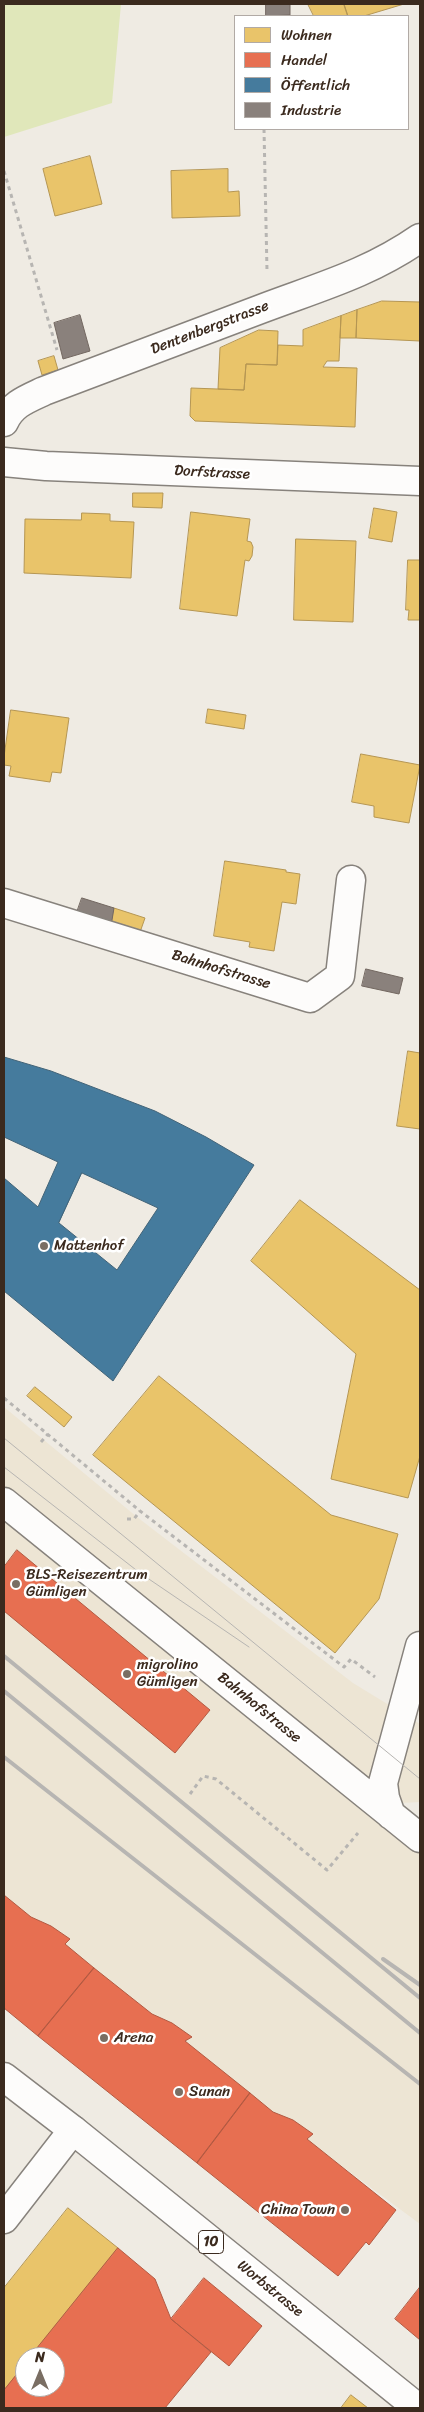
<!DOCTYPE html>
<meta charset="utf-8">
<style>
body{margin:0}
#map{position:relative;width:424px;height:2412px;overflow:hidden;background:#efebe3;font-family:Sriracha,sans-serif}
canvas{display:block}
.frame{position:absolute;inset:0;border:5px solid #3b2a1e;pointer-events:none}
.legend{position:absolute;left:234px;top:15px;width:175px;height:115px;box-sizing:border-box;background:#fff;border:1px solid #b1aaa5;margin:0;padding:6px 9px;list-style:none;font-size:15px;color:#3b2a1e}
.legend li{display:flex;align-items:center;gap:10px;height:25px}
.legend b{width:25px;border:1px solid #b1aaa5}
.north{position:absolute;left:15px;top:2347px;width:50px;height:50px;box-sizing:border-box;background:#fff;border:1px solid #b1aaa5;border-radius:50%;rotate:0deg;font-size:14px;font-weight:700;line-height:20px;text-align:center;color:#3b2a1e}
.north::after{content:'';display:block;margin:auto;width:18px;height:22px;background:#7a6e63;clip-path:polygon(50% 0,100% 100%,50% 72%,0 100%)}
</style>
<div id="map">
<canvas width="424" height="2412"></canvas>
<div class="frame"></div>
<ul class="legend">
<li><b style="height:14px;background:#e9c46a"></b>Wohnen</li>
<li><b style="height:14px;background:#e76f51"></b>Handel</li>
<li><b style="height:14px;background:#457b9d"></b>Öffentlich</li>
<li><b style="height:14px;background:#8a817c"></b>Industrie</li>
</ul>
<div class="north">N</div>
</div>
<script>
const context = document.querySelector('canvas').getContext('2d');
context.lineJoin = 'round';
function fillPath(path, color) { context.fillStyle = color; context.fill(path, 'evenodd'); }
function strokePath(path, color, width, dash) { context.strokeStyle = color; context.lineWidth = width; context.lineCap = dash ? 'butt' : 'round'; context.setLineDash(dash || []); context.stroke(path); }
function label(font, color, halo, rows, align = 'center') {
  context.font = font + ' Sriracha,sans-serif'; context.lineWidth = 5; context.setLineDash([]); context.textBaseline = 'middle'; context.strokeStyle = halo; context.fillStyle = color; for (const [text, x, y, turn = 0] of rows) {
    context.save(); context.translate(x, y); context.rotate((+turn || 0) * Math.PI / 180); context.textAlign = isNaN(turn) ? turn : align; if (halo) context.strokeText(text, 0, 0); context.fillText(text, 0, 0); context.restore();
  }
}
const built = new Path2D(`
 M4,1407L137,1517L353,1683L420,1724V1802L360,1805L420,1853V2224L4,1916Z`);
const green = new Path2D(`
 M4,4H121L112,103L4,137Z`);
const homes = new Path2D(`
 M308,4H344L348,16H314Z
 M344,4H404L364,16H348Z
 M90,156L102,204L55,216L43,169Z
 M228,169V192L239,191L240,216L172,218L171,171Z
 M382,301L420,302V341L356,338L357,310Z
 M357,310L356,338H340L341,316Z
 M341,316L339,361H327L323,367L357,368L355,427L195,421L190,416L191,388L244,390L246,364L277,365L278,345L303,346V330Z
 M259,330L278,331L277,365L246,364L244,390L218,389L220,348Z
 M54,356L58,370L42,375L38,361Z
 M133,493H163L162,508L133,507Z
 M374,508L397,512L392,542L369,538Z
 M191,512L250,519L247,541L251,542L253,547L252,556L249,561L245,560L237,616L180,609Z
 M82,513L110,514V521L134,522L131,578L24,573L25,519L81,520Z
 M296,539L356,541L353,622L294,620Z
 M408,560H420V620H408L409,610H406Z
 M208,709L246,715L244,729L206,723Z
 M11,710L69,718L61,773L52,772L50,782L9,776L11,766L4,765V757Z
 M361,754L420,765L409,823L374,817V806L352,802Z
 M225,861L286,870V872L300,874L296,904L282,902L274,951L249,947L250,942L214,936Z
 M114,908L145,918L139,935L111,926Z
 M408,1051L420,1053V1129L397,1126Z
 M300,1200L420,1290V1456L408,1498L331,1479L356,1354L251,1261Z
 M159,1376L331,1515L398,1534L379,1599L335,1653L93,1455Z
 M35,1387L72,1417L64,1427L27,1396Z
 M68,2208L118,2248L30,2357H25V2364L4,2390V2288Z
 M351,2395L368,2408H341Z`);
const shops = new Path2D(`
 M17,1550L210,1710L175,1753L4,1611V1567Z
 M4,1895L31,1917L51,1926L70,1939L65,1944L94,1968L38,2036L4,2008Z
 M94,1968L152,2014L172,2023L192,2037L185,2041L250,2093L197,2163L38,2036Z
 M250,2093L273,2112L293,2120L313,2134L307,2139L396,2210L369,2245L366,2242L338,2276L197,2163Z
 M118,2248L155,2279L171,2319L211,2352L165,2408H4V2390L25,2364V2387H55V2357H30Z
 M204,2278L262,2326L229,2366L171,2319Z
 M420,2287V2340L395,2319Z`);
const public = new Path2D(`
 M4,1057L51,1071L155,1111L206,1137L254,1165L113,1381L4,1291V1178L38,1207L58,1162L4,1137ZM82,1173L158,1208L117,1270L59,1223Z`);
const industry = new Path2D(`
 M266,4H290V15L266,16Z
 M80,315L90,351L63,359L54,323Z
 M82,898L114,908L111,926L76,915Z
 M366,969L403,978L399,994L362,986Z`);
const path = new Path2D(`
 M264,129L267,271
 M4,171L57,350
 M4,1398L140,1511L344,1667L351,1659L375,1677
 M41,1442L48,1434
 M127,1519H134L140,1511
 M190,1794L203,1776L216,1779L327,1870L358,1833`);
const minor = new Path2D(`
 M4,422C12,404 27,399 44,391C116,364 189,336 261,309C319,287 368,274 420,238
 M4,462L46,466L420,481
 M4,903L310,998L340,976L351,880
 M4,1502L420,1838
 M391,1815L385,1798L383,1783L420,1646
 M4,2219L73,2130`);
const major = new Path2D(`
 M4,2077L73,2130L418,2408`);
const tram = new Path2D(`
 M4,1438L420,1779
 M4,1467L140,1573L249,1647`);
const rail = new Path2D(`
 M4,1656L420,1998
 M4,1691L420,2033
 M4,1757L420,2084
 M383,1959L420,1985`);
const markers = [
 [44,1246,5,"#7a6e63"],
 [16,1584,5,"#7a6e63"],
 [127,1674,5,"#7a6e63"],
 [104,2038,5,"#7a6e63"],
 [179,2092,5,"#7a6e63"],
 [345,2210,5,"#7a6e63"]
];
const shields = [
 [211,2242,25]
];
const shieldNames = [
 ["10",211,2242]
];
const streetNames = [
 ["Dentenbergstrasse",210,328,-21],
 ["Dorfstrasse",212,473,3],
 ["Bahnhofstrasse",221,970,17],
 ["Bahnhofstrasse",259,1708,39],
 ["Worbstrasse",270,2289,39]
];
const poiNames = [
 ["Mattenhof",54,1246],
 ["BLS-Reisezentrum",26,1575],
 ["Gümligen",26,1592],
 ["migrolino",137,1665],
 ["Gümligen",137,1682],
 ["Arena",114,2038],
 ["Sunan",189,2092],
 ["China Town",335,2210,"right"]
];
fillPath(built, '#ede5d4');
fillPath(green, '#e0e7ba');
fillPath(homes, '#e9c46a');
strokePath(homes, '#b59653', 1);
fillPath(shops, '#e76f51');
strokePath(shops, '#b35a42', 1);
fillPath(public, '#457b9d');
strokePath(public, '#426377', 1);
fillPath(industry, '#8a817c');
strokePath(industry, '#726760', 1);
strokePath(minor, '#87827c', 31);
strokePath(major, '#87827c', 31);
strokePath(path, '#b7b5b2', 3, [4, 4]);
strokePath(minor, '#fdfcfb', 28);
strokePath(major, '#fdfcfb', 28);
strokePath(tram, '#b7b5b2', 1);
strokePath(rail, '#b7b5b2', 4);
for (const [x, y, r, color] of markers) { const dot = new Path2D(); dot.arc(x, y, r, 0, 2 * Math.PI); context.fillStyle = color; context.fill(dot); strokePath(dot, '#fff', 2); }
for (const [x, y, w] of shields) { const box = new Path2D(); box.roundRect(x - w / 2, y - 11.5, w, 23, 4); context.fillStyle = '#fff'; context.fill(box); strokePath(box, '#3b2a1e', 1); }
label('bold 14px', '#3b2a1e', null, shieldNames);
label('15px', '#3b2a1e', '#fff', streetNames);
label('15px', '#3b2a1e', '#fff', poiNames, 'left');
</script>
